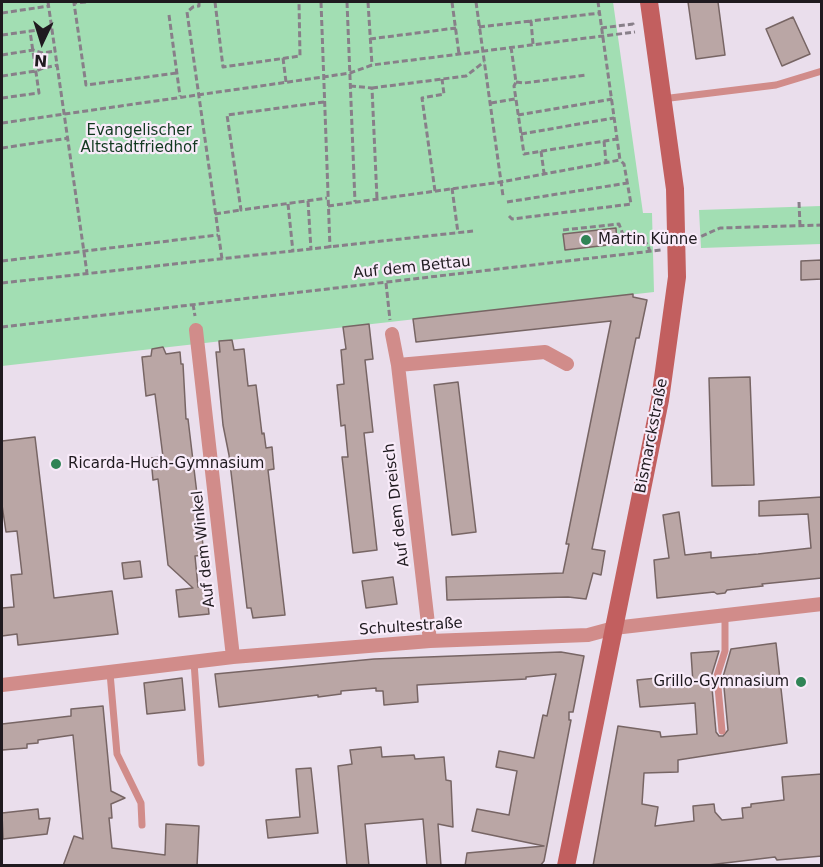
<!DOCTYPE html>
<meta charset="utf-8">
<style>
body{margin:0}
#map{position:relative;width:823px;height:867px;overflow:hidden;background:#eadeec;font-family:"DejaVu Sans",sans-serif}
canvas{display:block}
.frame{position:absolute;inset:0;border:3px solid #1f1a1f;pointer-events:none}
.north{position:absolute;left:12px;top:12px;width:60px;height:60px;-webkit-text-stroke:4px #f8ebf9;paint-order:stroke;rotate:184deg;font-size:16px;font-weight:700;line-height:24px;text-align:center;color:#1f1a1f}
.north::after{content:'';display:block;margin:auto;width:21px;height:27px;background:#1f1a1f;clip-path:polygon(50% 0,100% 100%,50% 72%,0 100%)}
</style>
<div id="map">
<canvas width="823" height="867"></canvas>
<div class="frame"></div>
<div class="north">N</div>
</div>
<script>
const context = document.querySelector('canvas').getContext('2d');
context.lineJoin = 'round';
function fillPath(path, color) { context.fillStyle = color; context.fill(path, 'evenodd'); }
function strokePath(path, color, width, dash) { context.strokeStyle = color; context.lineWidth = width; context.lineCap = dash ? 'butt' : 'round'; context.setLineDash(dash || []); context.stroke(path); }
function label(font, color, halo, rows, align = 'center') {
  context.font = font + ' "DejaVu Sans",sans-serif'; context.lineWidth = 4.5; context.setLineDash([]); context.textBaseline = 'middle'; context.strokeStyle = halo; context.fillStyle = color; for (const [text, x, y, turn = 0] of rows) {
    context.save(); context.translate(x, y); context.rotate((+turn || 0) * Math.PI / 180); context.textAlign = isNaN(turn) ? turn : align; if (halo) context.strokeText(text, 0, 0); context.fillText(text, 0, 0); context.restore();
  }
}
const green = new Path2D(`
 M2,2H613L643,213H652L654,292L2,366Z
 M821,206V244L701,248L699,210Z`);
const building = new Path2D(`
 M688,2H718L725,55L696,59Z
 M793,17L810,54L782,66L766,29Z
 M616,228L617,244L565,250L563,234Z
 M822,260V279L801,280V261Z
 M633,294V297L647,300L639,338H636L592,549L605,551L601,575L593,573L586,599L568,597L447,600L446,577L563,573L569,544H566L611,321L416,342L413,319Z
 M369,324L373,359L365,360L373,432L364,433L377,550L353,553L342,457H348L345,425L341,426L337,385L344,384L341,350L346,349L343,327Z
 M232,340L234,350L244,349L248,386L256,385L262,434L264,433L266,448L272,447L274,469L268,470L285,615L253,618L251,608H247L229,455L223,425L216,352H220L219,341Z
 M163,347L166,354L180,352L181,364H183L186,419H188L197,494H199L201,509H199L204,555L195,556L198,587L206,586L209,614L179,617L176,590L193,588L168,565L158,479L153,480L151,458L163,457L155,394L146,396L142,357L151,356L152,349Z
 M750,377L754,485L712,486L709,378Z
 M458,382L476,532L452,535L434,385Z
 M35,437L54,598L112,591L118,634L18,645L17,634L2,636V608L14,607L11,575L22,574L17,531L6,532L2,505V441Z
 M822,497V578L762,584L763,586L727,590L725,593L717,594L714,592L657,598L654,560L669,558L663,515L679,512L685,555L711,552V558L758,554L811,548L808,514L759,516V501Z
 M140,561L142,577L124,579L122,563Z
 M393,577L397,604L366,608L362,581Z
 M776,643L787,743L678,760V772L644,773L642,804L658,807L655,826L694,821L693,806L714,804L715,812L722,820L743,818L742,808L751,807V804L784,800L782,777L822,774V856L777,860L775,857L700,866H593L618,726L660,732L661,737L697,734L695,703L640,707L637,680L657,678V686L693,683L691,653L719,651L711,677L716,732L719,736H723L728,730L723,677L731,649Z
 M561,652L584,656L573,712H569V720H571L544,861L540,866H465L467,853L544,846L472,831L477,809L509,815L517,771L496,767L499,751L534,758L543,715L547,716L556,674L526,677V679L417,685L418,702L384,705L383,691H376V688L341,691V694L318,697V695L219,707L215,674L374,659Z
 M182,678L185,710L147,714L144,683Z
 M103,706L111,791L125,798L111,804L112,818H109L112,848L165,855L166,824L199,826L197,866H63L74,836L83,839L73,735L38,740V743L27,744V748L2,750V724L71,716V709Z
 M381,747L382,757L414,755L415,759L444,757L446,780L451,781L453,827L438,824L441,866H427L423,819L365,824L369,866H347L338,766L352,764L350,750Z
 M311,768L318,833L268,838L266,820L300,817L296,769Z
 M38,809L39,819L50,818L47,834L3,839L2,813Z`);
const path = new Path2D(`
 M48,2L87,273
 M86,2L74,3L86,85L177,73
 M199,2V6L193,7L187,12L222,259
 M215,2L223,67L300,56L299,2
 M321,2L330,248
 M347,2L355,202
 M368,2L372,65
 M452,2L459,54
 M476,2L503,196
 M2,13L49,6
 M169,15L180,96
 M479,27L531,21
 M601,28L633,24V27
 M2,35L52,28
 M370,39L456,28
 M533,44L531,21L600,13
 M511,47L516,82L514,86L524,154L617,139
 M2,55L33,50L42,53L56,51
 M283,58L286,82
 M2,76L36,71L43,68L58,65
 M516,82L524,83L587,75
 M350,86L372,88L377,199
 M372,88L466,76L484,62
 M2,98L39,93L30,31
 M324,102L227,115L241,210L327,198
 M491,103L515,99
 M518,115L612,99
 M2,123L323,77L350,73L372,65L635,32
 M521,134L614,118
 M604,141L606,162
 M2,148L69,138
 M541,151L544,173
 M452,188L458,233
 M435,191L422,98L444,94L442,79
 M308,201L311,250
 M507,202L628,183
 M799,202L800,226
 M288,204L293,252
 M328,206L501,182L620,160L598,2
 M215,214L241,210
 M509,216L512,219L631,204L624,164L620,160
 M563,230L619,224L624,237L635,242L644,241L648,245L650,253
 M693,240L720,228L822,225
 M2,261L218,235
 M2,283L473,231
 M386,283L390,320
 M193,304L195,316
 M2,327L661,250`);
const lane = new Path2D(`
 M662,99L776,85L822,71
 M194,662L201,763
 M110,673L117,754L141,803L142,825
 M722,731L717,676L725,651V615`);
const street = new Path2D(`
 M196,330L233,657
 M392,334L398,365L430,641
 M398,365L545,352L567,364
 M2,685L233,657L430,641L588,635L614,628L822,604`);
const secondary = new Path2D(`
 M566,866L660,400L677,277L675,189L649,2`);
const markers = [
 [586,240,6,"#308456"],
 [56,464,6,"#308456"],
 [801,682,6,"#308456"]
];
const parkNames = [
 ["Evangelischer",139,131],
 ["Altstadtfriedhof",139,148]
];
const poiNames = [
 ["Martin Künne",598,240],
 ["Ricarda-Huch-Gymnasium",68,464],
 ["Grillo-Gymnasium",789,682,"right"]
];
const streetNames = [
 ["Auf dem Bettau",412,268,-6],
 ["Bismarckstraße",652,436,-79],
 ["Auf dem Dreisch",397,505,-97],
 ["Auf dem Winkel",204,549,-96],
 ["Schultestraße",411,627,-4]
];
fillPath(green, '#a2deb3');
fillPath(building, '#baa6a5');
strokePath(building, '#776564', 1.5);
strokePath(path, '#887f89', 3, [6, 3]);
strokePath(lane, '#d18c8a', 7);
strokePath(street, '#d18c8a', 14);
strokePath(secondary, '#c25f5f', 18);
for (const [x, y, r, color] of markers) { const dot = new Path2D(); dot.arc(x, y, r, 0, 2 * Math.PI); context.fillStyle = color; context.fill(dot); strokePath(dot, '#f8ebf9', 2); }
label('15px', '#123920', '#f8ebf9', parkNames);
label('15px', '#1f1a1f', '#f8ebf9', poiNames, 'left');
label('15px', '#1f1a1f', '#f8ebf9', streetNames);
</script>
